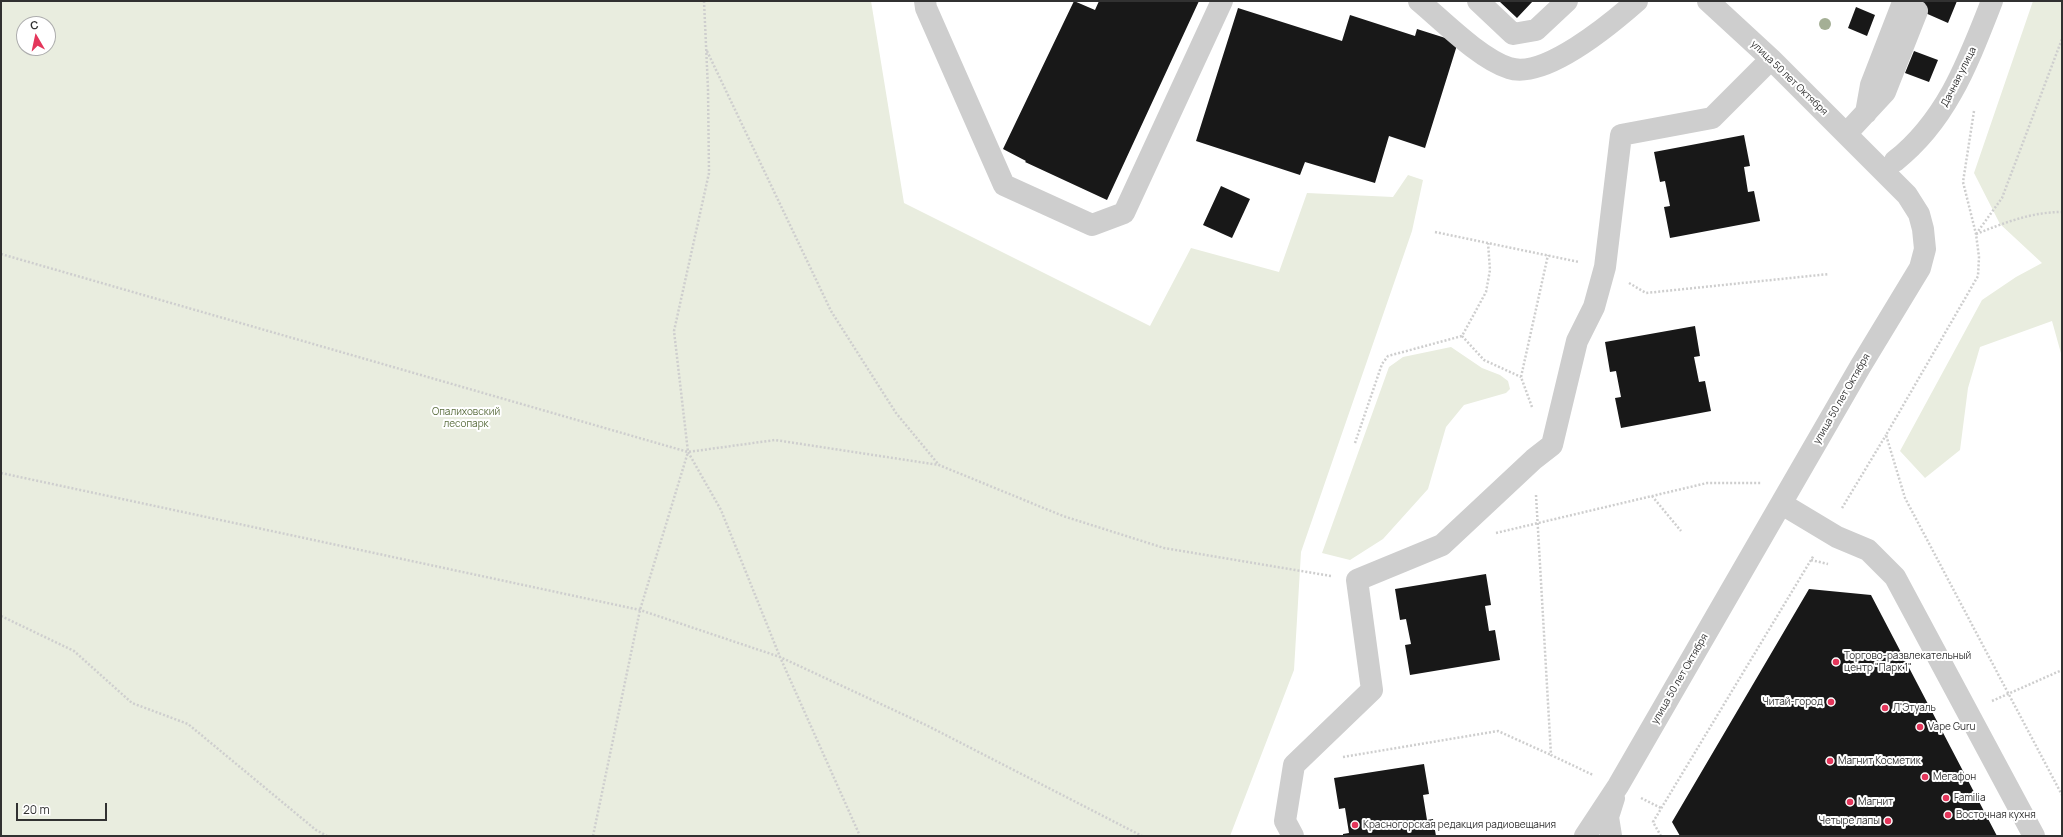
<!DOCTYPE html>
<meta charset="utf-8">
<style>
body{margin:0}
#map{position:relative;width:2063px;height:837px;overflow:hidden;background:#fff;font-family:Manrope,sans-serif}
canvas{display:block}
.frame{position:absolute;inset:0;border:2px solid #313131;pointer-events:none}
.north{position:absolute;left:16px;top:16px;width:40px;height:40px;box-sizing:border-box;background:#fff;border:1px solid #adadad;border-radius:50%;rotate:351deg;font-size:11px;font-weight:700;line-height:16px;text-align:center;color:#313131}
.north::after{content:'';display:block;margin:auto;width:14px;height:18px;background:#e4365b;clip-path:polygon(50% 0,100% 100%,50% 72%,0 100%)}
.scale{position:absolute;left:16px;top:803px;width:91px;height:18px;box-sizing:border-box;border:2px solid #313131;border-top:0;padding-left:5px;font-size:12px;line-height:14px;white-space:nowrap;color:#313131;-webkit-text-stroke:3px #fff;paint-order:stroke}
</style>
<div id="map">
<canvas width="2063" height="837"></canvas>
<div class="frame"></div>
<div class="north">С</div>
<div class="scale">20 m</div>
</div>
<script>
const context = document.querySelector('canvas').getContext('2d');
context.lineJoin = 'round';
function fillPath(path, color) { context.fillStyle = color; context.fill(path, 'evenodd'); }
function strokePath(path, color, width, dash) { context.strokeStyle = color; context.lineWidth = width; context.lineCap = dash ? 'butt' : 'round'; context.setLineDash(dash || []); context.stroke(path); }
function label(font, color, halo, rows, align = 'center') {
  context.font = font + ' Manrope,sans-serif'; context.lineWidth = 4; context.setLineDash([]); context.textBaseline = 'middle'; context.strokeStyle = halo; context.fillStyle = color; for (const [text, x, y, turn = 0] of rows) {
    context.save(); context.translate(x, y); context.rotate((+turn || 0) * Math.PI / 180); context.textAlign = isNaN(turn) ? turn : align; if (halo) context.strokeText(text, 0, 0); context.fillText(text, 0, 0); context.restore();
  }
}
const green = new Path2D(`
 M1,1H871L904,203L1150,326L1191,248L1279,272L1307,193L1393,197L1408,175L1423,180L1412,231L1301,552L1294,670L1230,836H1ZM24,24H48V48H24Z
 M2033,1H2062V357L2052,321L1980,347L1968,388L1960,450L1925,478L1900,451L1982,300L2016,277L2042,263L2000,224L1974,173Z
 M1451,347L1482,368L1500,375L1508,381L1510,389L1506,393L1464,405L1446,427L1428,489L1383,539L1350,560L1322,553L1389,367L1403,357Z`);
const building = new Path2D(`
 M1074,1L1095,10L1099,1H1199L1107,200L1025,162L1026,161L1003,149Z
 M1499,1H1533L1517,18Z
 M1898,1H1957L1948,23Z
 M1856,7L1875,15L1867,36L1848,28Z
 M1238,8L1342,41L1350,15L1415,36L1417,29L1458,42L1425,148L1389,136L1375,183L1305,162L1300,175L1196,141Z
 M1914,51L1938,60L1929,82L1905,73Z
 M1744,135L1750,166L1744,167L1748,192L1754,191L1760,221L1670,238L1664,207L1670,206L1665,181L1660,182L1654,152Z
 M1221,186L1250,199L1232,238L1203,225Z
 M1695,326L1700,356L1694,357L1699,382L1705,381L1711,411L1621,428L1615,398L1621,397L1616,371L1610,372L1605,342Z
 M1486,574L1491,605L1485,606L1489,631L1495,630L1500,660L1410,675L1405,645L1411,644L1406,619L1400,620L1395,589Z
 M1809,589L1871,595L1997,836H1680L1672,822Z
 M1424,764L1429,794L1423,795L1427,820L1433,819L1436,836H1343V834L1349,833L1345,808L1339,809L1334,778Z`);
const path = new Path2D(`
 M704,1L708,89L709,173L674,331L688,452L721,510L780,657L860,836
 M707,51L831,311L896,413L939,465
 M1974,111L1963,182L1976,234L1979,257L1978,276L1886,435L1905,498L2062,795
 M1435,232L1579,262
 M1976,234L2002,198L2062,39
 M1976,234C2004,223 2031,212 2062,212
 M1,254L688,452L775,440L939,465L1063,516L1164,548L1331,576
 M1629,283L1646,293L1829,274
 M1462,336L1484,360L1521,377
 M1532,407L1521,377L1548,255
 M1355,443L1382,364L1388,356L1462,336L1486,292L1490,270L1488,243
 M1,473L640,610L780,657L928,726L1142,836
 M1536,495L1551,755L1593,775
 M1652,496L1681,531
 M1842,508L1886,435
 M1496,533L1707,483H1762
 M1811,560L1828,564
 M1,616L74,651L132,703L188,724L316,830L327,836
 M1992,701L2062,670
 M1343,757L1498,731L1551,755
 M1641,798L1661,808
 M593,836L640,610L688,452
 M1661,836L1653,822L1814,555`);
const minor = new Path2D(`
 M925,1L926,8L1004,185L1092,225L1124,213L1222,1
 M1419,1C1443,21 1480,59 1509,68C1544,80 1612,23 1637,1
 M1478,1L1513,34L1536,30L1567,1
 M1866,113L1871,85L1902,5
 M1846,134L1885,92L1917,11
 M1895,161C1947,120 1968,62 1992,1
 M1782,504L1837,537L1868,550L1895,577L2034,836
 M1293,836L1285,821L1294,765L1372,690L1357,580L1442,545L1534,459L1552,445L1577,341L1594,307L1605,267L1621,135L1712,118L1771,59
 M1585,836L1618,786L1860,367L1920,268L1925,249L1923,229L1919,214L1907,195L1771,59L1708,1
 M1611,836L1608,817L1614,798`);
const trees = [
 [1825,24]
];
const markers = [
 [1836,662,4,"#e4365b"],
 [1831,702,4,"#e4365b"],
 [1885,708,4,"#e4365b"],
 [1920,727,4,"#e4365b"],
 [1830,761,4,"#e4365b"],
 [1925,777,4,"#e4365b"],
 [1946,798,4,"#e4365b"],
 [1850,802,4,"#e4365b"],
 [1948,815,4,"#e4365b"],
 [1888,821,4,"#e4365b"],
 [1355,825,4,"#e4365b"]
];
const streetNames = [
 ["Дачная улица",1959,77,-63],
 ["улица 50 лет Октября",1789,78,44],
 ["улица 50 лет Октября",1842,399,-60],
 ["улица 50 лет Октября",1680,679,-60]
];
const parkNames = [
 ["Опалиховский",466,412],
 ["лесопарк",466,424]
];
const poiNames = [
 ["Торгово-развлекательный",1844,656],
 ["центр \"Парк 1\"",1844,668],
 ["Читай-город",1823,702,"right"],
 ["Л'Этуаль",1893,708],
 ["Vape Guru",1928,727],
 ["Магнит Косметик",1838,761],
 ["Мегафон",1933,777],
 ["Familia",1954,798],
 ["Магнит",1858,802],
 ["Восточная кухня",1956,815],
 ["Четыре лапы",1880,821,"right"],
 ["Красногорская редакция радиовещания",1363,825]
];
fillPath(green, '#e9eddf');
fillPath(building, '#181818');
strokePath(path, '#cecece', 2.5, [2, 2]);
strokePath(minor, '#cecece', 22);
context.fillStyle = '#a4af95';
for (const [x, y] of trees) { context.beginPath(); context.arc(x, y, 6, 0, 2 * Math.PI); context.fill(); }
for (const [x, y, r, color] of markers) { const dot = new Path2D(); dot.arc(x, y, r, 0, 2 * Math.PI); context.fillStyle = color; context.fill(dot); strokePath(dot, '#fff', 1.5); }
label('10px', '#313131', '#fff', streetNames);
label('10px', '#5a6d3e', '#fff', parkNames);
label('10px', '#313131', '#fff', poiNames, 'left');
</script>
